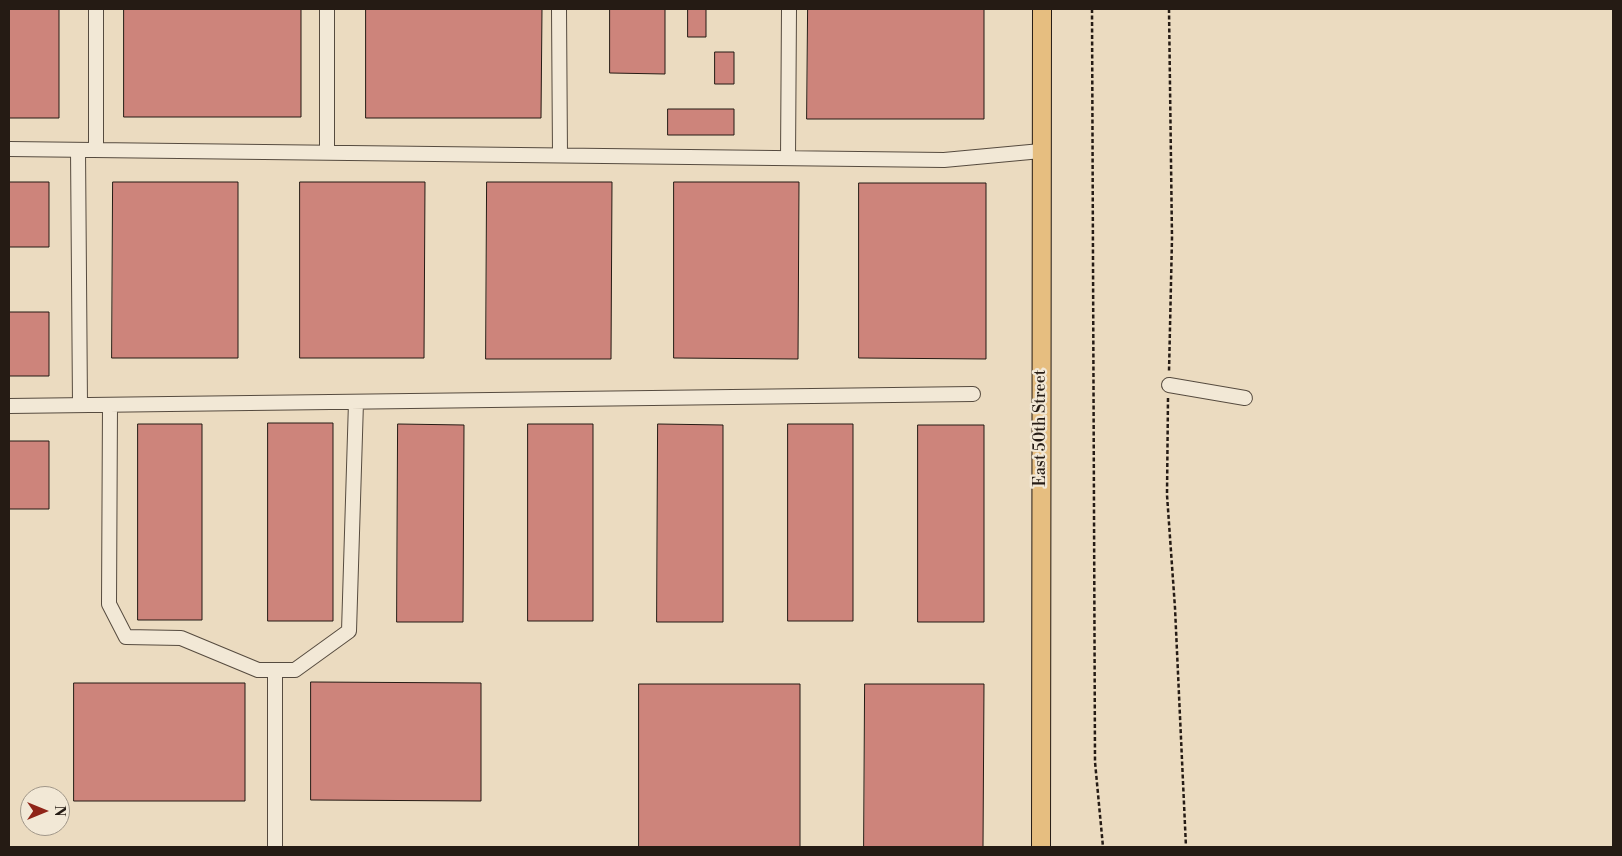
<!DOCTYPE html>
<style>
body{margin:0}
#map{position:relative;width:1622px;height:856px;overflow:hidden;background:#ebdbc0;font-family:"Libre Bodoni",serif}
canvas{display:block}
.frame{position:absolute;inset:0;border:10px solid #251b14;pointer-events:none}
.north{position:absolute;left:20px;top:786px;width:50px;height:50px;box-sizing:border-box;background:#f2e8d6;border:1px solid #a09688;border-radius:50%;rotate:90deg;font-size:14px;font-weight:700;line-height:20px;text-align:center;color:#251b14}
.north::after{content:'';display:block;margin:auto;width:18px;height:22px;background:#8f2418;clip-path:polygon(50% 0,100% 100%,50% 72%,0 100%)}
</style>
<div id="map">
<canvas width="1622" height="856"></canvas>
<div class="frame"></div>
<div class="north">N</div>
</div>
<script>
const context = document.querySelector('canvas').getContext('2d');
context.lineJoin = 'round';
function fillPath(path, color) { context.fillStyle = color; context.fill(path, 'evenodd'); }
function strokePath(path, color, width, dash) { context.strokeStyle = color; context.lineWidth = width; context.lineCap = dash ? 'butt' : 'round'; context.setLineDash(dash || []); context.stroke(path); }
function label(font, color, halo, rows, align = 'center') {
  context.font = font + ' "Libre Bodoni",serif'; context.lineWidth = 4.5; context.setLineDash([]); context.textBaseline = 'middle'; context.strokeStyle = halo; context.fillStyle = color; for (const [text, x, y, turn = 0] of rows) {
    context.save(); context.translate(x, y); context.rotate((+turn || 0) * Math.PI / 180); context.textAlign = isNaN(turn) ? turn : align; if (halo) context.strokeText(text, 0, 0); context.fillText(text, 0, 0); context.restore();
  }
}
const building = new Path2D(`
 M9,9H59V118H9Z
 M124,9H301V117H124Z
 M366,9H542L541,118H366Z
 M610,9H665V74L610,73Z
 M688,9H706V37H688Z
 M808,9H984V119H807Z
 M715,52H734V84H715Z
 M668,109H734V135H668Z
 M9,182H49V247H9Z
 M113,182H238V358H112Z
 M300,182H425L424,358H300Z
 M487,182H612L611,359H486Z
 M674,182H799L798,359L674,358Z
 M859,183H986V359L859,358Z
 M9,312H49V376H9Z
 M268,423H333V621H268Z
 M138,424H202V620H138Z
 M398,424L464,425L463,622H397Z
 M528,424H593V621H528Z
 M658,424L723,425V622H657Z
 M788,424H853V621H788Z
 M918,425H984V622H918Z
 M9,441H49V509H9Z
 M311,682L481,683V801L311,800Z
 M74,683H245V801H74Z
 M639,684H800V847H639Z
 M865,684H984L983,847H864Z`);
const path = new Path2D(`
 M1092,9L1095,762L1103,847
 M1169,9L1172,238L1169,372
 M1168,398L1167,495L1175,608L1186,847`);
const minor = new Path2D(`
 M327,9V152
 M559,9L560,155
 M9,149L944,160L1041,151
 M78,150L80,405
 M96,150V9
 M788,158L789,9
 M1169,385L1245,398
 M110,405L109,604L126,637L181,638L258,670H295L349,631L356,402
 M9,406L973,394
 M275,847V670`);
const major = new Path2D(`
 M1041,847L1042,9`);
const streetNames = [
 ["East 50th Street",1041,428,-90]
];
fillPath(building, '#cd847b');
strokePath(building, '#251b14', 1);
strokePath(minor, '#564b3f', 16);
strokePath(major, '#251b14', 20);
strokePath(path, '#251b14', 2.5, [4, 2.5]);
strokePath(minor, '#f2e8d6', 14);
strokePath(major, '#e6be80', 18);
label('16px', '#251b14', '#f2e8d6', streetNames);
</script>
